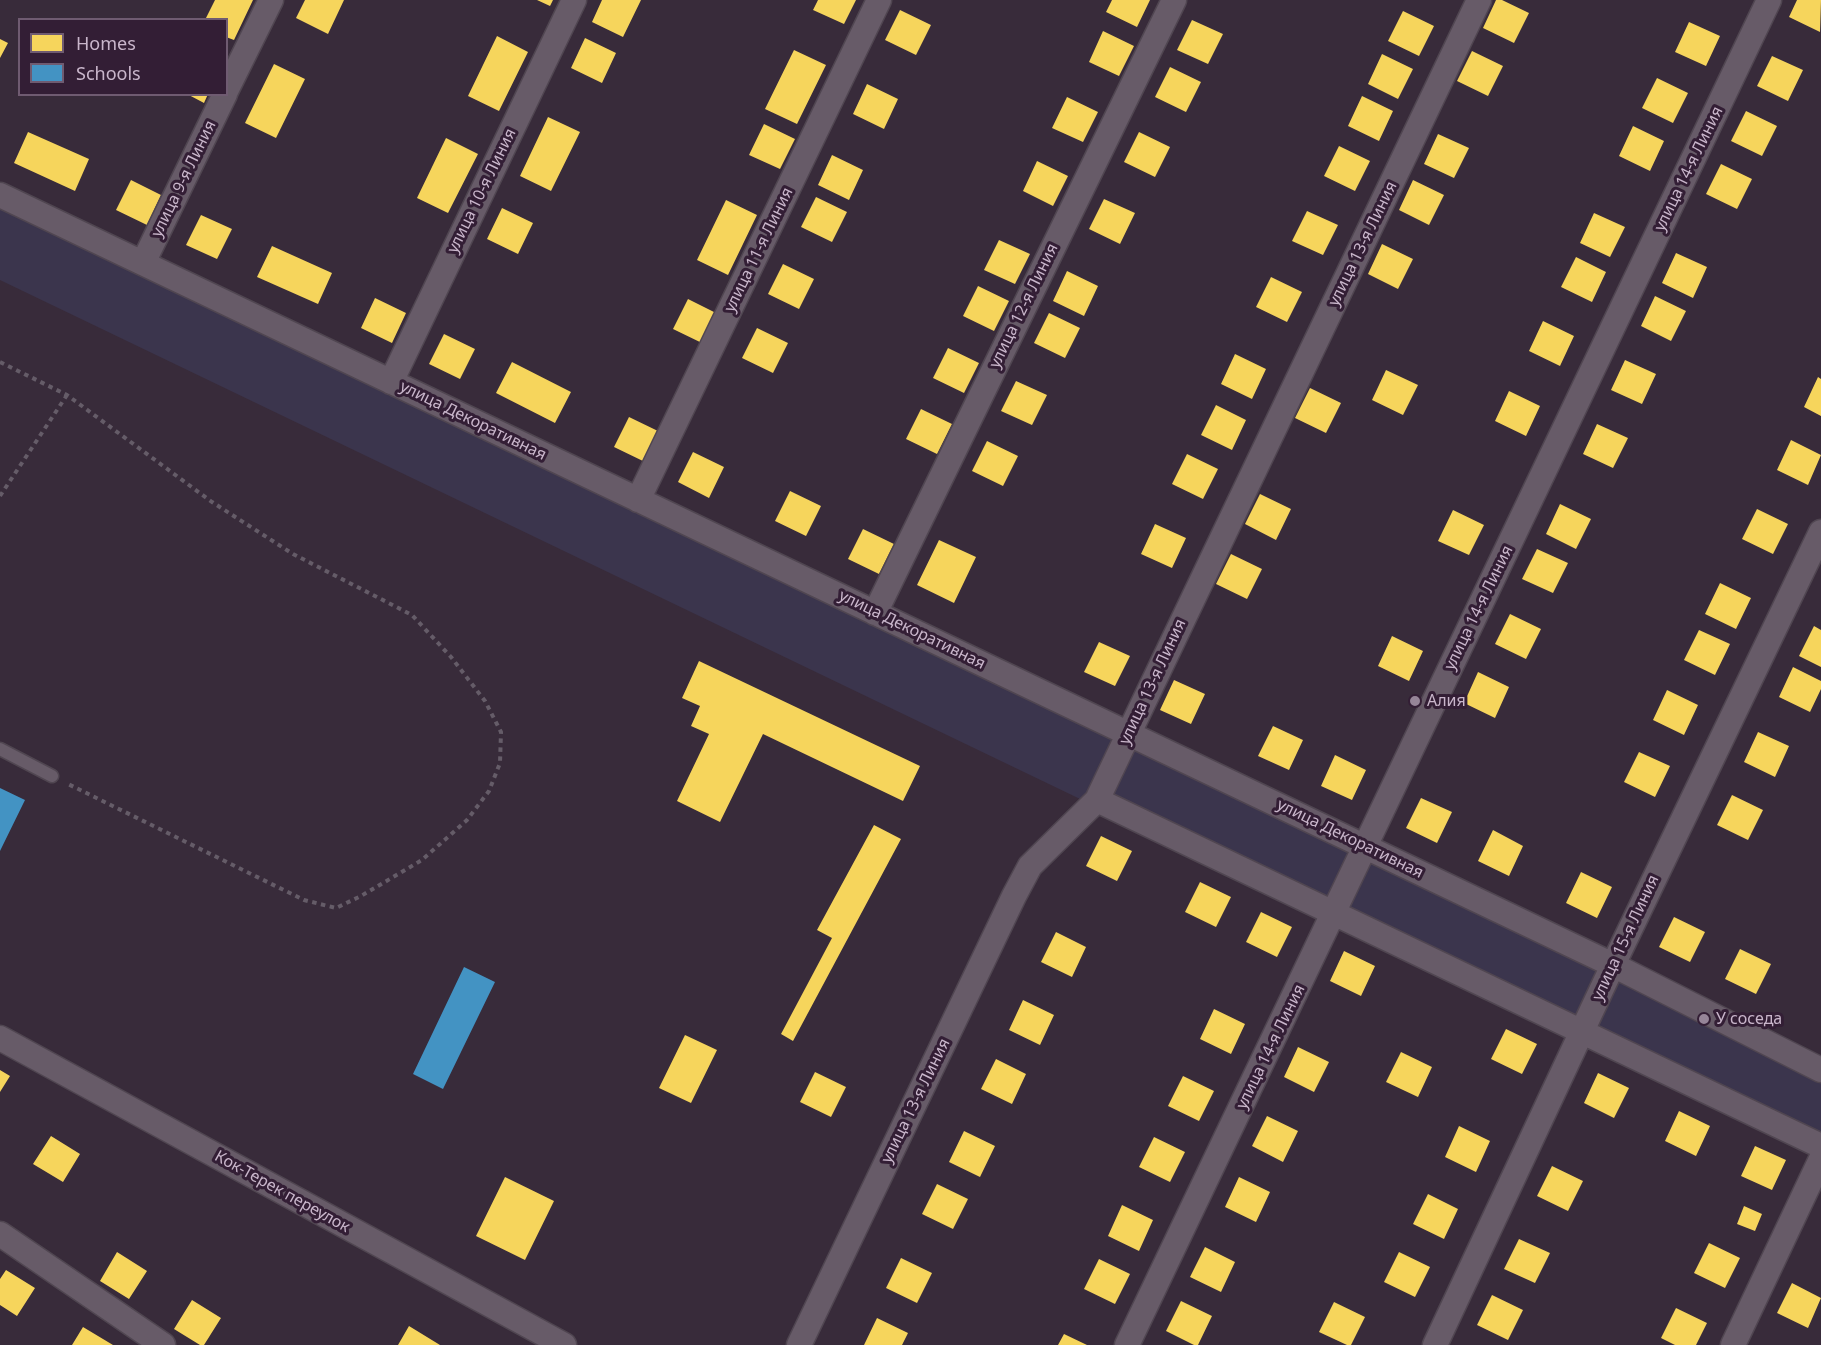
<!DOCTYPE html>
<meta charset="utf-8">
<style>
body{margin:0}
#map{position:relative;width:1821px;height:1345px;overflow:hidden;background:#382b3a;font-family:"Noto Sans",sans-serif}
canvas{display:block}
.legend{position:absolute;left:18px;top:18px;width:210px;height:78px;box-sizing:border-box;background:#331e35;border:2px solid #6f5b71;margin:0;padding:8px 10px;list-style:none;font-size:18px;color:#c9b6cb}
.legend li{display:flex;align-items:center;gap:12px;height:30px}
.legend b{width:30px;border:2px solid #6f5b71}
</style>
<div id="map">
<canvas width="1821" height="1345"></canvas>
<ul class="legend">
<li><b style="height:16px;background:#f6d55c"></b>Homes</li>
<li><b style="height:16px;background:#4393c3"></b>Schools</li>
</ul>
</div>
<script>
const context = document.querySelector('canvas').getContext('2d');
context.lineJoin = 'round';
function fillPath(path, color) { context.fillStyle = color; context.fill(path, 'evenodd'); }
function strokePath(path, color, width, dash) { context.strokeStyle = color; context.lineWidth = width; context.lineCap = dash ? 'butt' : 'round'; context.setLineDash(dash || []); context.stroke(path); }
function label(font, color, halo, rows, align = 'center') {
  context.font = font + ' "Noto Sans",sans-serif'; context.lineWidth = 6; context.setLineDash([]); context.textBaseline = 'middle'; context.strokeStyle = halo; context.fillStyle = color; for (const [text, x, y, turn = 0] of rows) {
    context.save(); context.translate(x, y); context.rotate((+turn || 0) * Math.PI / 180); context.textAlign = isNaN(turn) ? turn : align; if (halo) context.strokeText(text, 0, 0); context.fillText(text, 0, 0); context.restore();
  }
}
const green = new Path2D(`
 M0,206L1821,1073V1155L0,280Z`);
const homes = new Path2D(`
 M215,0H253L234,40L226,37V20H205Z
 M305,0H344L328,34L296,18Z
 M537,0H553L550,6Z
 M602,0H641L623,37L592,22Z
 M818,0H856L844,24L813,10Z
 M1112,0H1150L1137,27L1106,12Z
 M1496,0H1502L1529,13L1514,43L1483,28Z
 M1797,0H1821L1820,32L1789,17Z
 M900,10L931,25L916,55L885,40Z
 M1403,11L1434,26L1419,56L1388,41Z
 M1192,20L1223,34L1208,64L1177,50Z
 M1689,22L1720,36L1706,66L1675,52Z
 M1103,31L1134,46L1119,76L1089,62Z
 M497,36L528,52L499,111L468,96Z
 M585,38L616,53L602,83L571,68Z
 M0,39L8,43L0,58Z
 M794,50L826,65L797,124L765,109Z
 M1472,51L1503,66L1488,96L1457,81Z
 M1382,54L1413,69L1398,99L1368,84Z
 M1772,56L1803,70L1788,101L1757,86Z
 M274,64L305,79L276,138L245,123Z
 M1170,67L1201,82L1186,112L1155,97Z
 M1657,78L1688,93L1673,123L1642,108Z
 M867,84L898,99L884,129L853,114Z
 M187,94H208L204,103Z
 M1362,96L1393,111L1379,141L1348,126Z
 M1067,97L1098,112L1083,142L1052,128Z
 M1746,111L1777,126L1762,156L1731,141Z
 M548,117L580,132L551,191L520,176Z
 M764,124L795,139L780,169L749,155Z
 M1633,126L1664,141L1650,171L1619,156Z
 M28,132L89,159L75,191L14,163Z
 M1139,132L1170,147L1155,177L1124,162Z
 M1438,134L1469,148L1454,178L1424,164Z
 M446,138L478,154L448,213L417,198Z
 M1339,146L1370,161L1355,191L1324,176Z
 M832,155L863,170L849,200L818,185Z
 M1037,161L1068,176L1053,206L1023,191Z
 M1721,164L1752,179L1737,209L1706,194Z
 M131,180L161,195L147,225L116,210Z
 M1413,180L1444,195L1429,225L1399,210Z
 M816,197L847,212L832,242L801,227Z
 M1104,199L1135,213L1120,244L1089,229Z
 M726,200L757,215L728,275L697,260Z
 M502,208L533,223L518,254L487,239Z
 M1307,211L1338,225L1323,255L1292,241Z
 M1594,213L1625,227L1610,257L1580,243Z
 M201,215L232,229L217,259L186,245Z
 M999,240L1030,254L1015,284L984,270Z
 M1382,244L1413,259L1398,289L1368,274Z
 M272,246L332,273L318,304L257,277Z
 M1676,253L1707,267L1693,298L1662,283Z
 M1576,257L1606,272L1592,302L1561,287Z
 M783,264L814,279L799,309L768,294Z
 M1067,271L1098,286L1084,316L1053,301Z
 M1271,277L1302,292L1287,322L1256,307Z
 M978,286L1009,301L994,331L963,316Z
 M1655,296L1686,311L1671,341L1641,326Z
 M375,298L406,313L392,343L361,328Z
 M688,299L718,314L704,344L673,329Z
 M1049,313L1080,328L1065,358L1034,343Z
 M1543,321L1574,336L1560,366L1529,351Z
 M757,328L788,343L773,373L742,358Z
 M444,334L475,349L460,379L429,364Z
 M948,348L979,363L964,393L933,378Z
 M1235,354L1266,369L1252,399L1221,384Z
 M1625,360L1656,374L1642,404L1611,390Z
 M512,362L571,392L555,423L496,393Z
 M1386,370L1418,385L1403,415L1372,400Z
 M1818,377L1821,379V416L1804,407Z
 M1016,381L1047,395L1032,425L1001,411Z
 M1310,388L1341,403L1326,433L1295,418Z
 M1509,391L1540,406L1526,436L1495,421Z
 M1216,405L1246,420L1232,450L1201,435Z
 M921,409L952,424L937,454L906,439Z
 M629,417L660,432L645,462L614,447Z
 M1597,424L1628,438L1613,468L1583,454Z
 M1791,440L1821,455L1808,485L1777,470Z
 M987,441L1018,456L1003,486L972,471Z
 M693,452L724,467L709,498L678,482Z
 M1187,454L1218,469L1203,499L1172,484Z
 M790,491L821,506L806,536L775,521Z
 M1260,494L1291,509L1276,540L1245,524Z
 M1560,504L1591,519L1576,549L1546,534Z
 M1757,509L1788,524L1773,554L1742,539Z
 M1453,510L1484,525L1469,555L1438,541Z
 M1155,524L1186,538L1172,568L1141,554Z
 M863,529L894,544L879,574L848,559Z
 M939,540L976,557L954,603L917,585Z
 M1537,549L1568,563L1553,593L1522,579Z
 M1231,554L1262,569L1247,599L1216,584Z
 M1720,583L1751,598L1736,629L1705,614Z
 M1510,614L1541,629L1526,659L1495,644Z
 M1814,626L1821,630V667L1799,656Z
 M1699,630L1730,644L1715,675L1684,660Z
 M1392,636L1423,651L1409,681L1378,666Z
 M1099,642L1130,656L1115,686L1084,672Z
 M699,661L920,766L903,801L763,734L720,822L677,801L709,734L691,726L700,706L682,698Z
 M1793,667L1821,681V689L1810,712L1779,697Z
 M1478,672L1509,687L1495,718L1464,703Z
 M1174,680L1205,694L1191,724L1160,710Z
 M1667,690L1698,705L1684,735L1653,720Z
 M1273,726L1303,740L1289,770L1258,756Z
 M1758,732L1789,746L1775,777L1744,762Z
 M1639,752L1670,766L1655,797L1624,782Z
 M1335,755L1366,770L1352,800L1321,786Z
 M1732,795L1763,810L1748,840L1717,825Z
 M1421,798L1452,812L1437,843L1406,828Z
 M874,825L901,839L793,1041L781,1034L832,938L817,930Z
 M1493,830L1523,846L1509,876L1478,861Z
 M1101,836L1132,851L1117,881L1086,866Z
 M1581,872L1612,887L1597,918L1566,903Z
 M1200,882L1231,897L1216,927L1185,912Z
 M1261,912L1292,927L1277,957L1246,942Z
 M1674,917L1705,932L1690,962L1659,947Z
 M1056,932L1086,947L1072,977L1041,962Z
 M1740,949L1771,964L1756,994L1725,979Z
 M1344,951L1375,966L1361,996L1330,981Z
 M1023,1000L1054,1015L1040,1045L1009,1030Z
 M1214,1009L1245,1024L1231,1054L1200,1039Z
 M1506,1029L1537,1044L1522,1074L1491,1059Z
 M685,1035L717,1050L691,1103L659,1088Z
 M1298,1047L1329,1062L1314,1092L1284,1077Z
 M1401,1052L1432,1067L1418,1097L1386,1082Z
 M996,1059L1026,1074L1012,1104L981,1089Z
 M0,1070L10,1076L0,1092Z
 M815,1072L846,1087L831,1117L800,1102Z
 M1598,1073L1629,1088L1614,1118L1584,1103Z
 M1183,1076L1214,1091L1199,1121L1168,1106Z
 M1679,1111L1710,1126L1696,1156L1665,1141Z
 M1267,1116L1298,1131L1283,1162L1252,1146Z
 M1459,1126L1490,1141L1476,1172L1445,1157Z
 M964,1131L995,1146L980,1177L949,1162Z
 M51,1136L80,1154L63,1182L33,1164Z
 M1154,1137L1185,1152L1170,1182L1139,1167Z
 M1755,1146L1786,1160L1772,1190L1741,1176Z
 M1552,1166L1583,1181L1568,1211L1537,1196Z
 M505,1177L554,1201L525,1260L476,1236Z
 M1239,1177L1270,1192L1256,1222L1225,1207Z
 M937,1184L968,1199L953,1229L922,1214Z
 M1428,1194L1458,1209L1444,1239L1413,1224Z
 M1122,1205L1153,1220L1139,1251L1108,1236Z
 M1744,1206L1762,1214L1755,1231L1737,1224Z
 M1519,1239L1550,1253L1535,1283L1504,1269Z
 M1709,1243L1740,1258L1725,1288L1694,1273Z
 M1205,1247L1235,1262L1221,1292L1190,1277Z
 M117,1252L147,1271L129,1299L100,1281Z
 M1399,1252L1430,1267L1415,1297L1384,1282Z
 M901,1258L932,1273L917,1303L886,1288Z
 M1099,1259L1130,1274L1115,1304L1084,1289Z
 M6,1270L35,1288L17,1316L0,1305V1279Z
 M1792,1283L1821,1298L1808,1328L1777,1313Z
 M1492,1295L1523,1310L1508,1340L1477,1325Z
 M192,1300L221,1318L204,1345H200L174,1329Z
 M1181,1301L1212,1316L1198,1345H1194L1166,1331Z
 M1334,1302L1365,1317L1351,1345H1347L1319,1332Z
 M1676,1308L1707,1323L1696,1345H1675L1661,1338Z
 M877,1318L908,1333L902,1345H864Z
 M409,1326L440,1345H398Z
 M83,1327L113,1345H72Z
 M1064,1334L1087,1345H1058Z`);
const schools = new Path2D(`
 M0,788L25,800L0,851Z
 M464,967L495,982L443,1089L413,1074Z`);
const path = new Path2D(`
 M0,362L67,395L212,502L293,554L412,615L451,657L485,701L501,732L500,763L489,791L467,820L422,860L361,896L336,908L304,900L66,783
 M0,496L67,395`);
const service = new Path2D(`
 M0,749L52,776`);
const minor = new Path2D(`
 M226,91L271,0
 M0,195L1613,965L1821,1070
 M143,263L225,94
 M391,382L574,0
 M638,500L879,0
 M875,613L1174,0
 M1097,800L1821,1146
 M0,1038L564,1345
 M0,1234L163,1345
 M799,1345L1014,896L1030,866L1097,800L1479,0
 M1127,1345L1769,0
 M1435,1345L1613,965L1821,532
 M1733,1345L1821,1159`);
const markers = [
 [1415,701,6,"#968598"],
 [1704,1019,6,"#968598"]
];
const streetNames = [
 ["улица 14-я Линия",1689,169,-64],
 ["улица 9-я Линия",184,179,-64],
 ["улица 10-я Линия",482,191,-64],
 ["улица 13-я Линия",1363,244,-64],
 ["улица 11-я Линия",759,250,-64],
 ["улица 12-я Линия",1024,306,-64],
 ["улица Декоративная",473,421,26],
 ["улица 14-я Линия",1479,608,-64],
 ["улица Декоративная",912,630,26],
 ["улица 13-я Линия",1153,682,-65],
 ["улица Декоративная",1350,839,26],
 ["улица 15-я Линия",1626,938,-65],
 ["улица 14-я Линия",1271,1047,-64],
 ["улица 13-я Линия",916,1101,-64],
 ["Кок-Терек переулок",282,1192,29]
];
const poiNames = [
 ["Алия",1427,701],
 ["У соседа",1716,1019]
];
fillPath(green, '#3b354d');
fillPath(homes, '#f6d55c');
fillPath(schools, '#4393c3');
strokePath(service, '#504651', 15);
strokePath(minor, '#504651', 27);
strokePath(path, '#655c68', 4, [4.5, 4.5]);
strokePath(service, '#675b68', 12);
strokePath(minor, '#675b68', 24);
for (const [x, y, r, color] of markers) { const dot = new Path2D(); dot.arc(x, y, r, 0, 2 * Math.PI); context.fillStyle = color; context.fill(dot); strokePath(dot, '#331e35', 2); }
label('16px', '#c9b6cb', '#331e35', streetNames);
label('16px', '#c9b6cb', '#331e35', poiNames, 'left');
</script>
